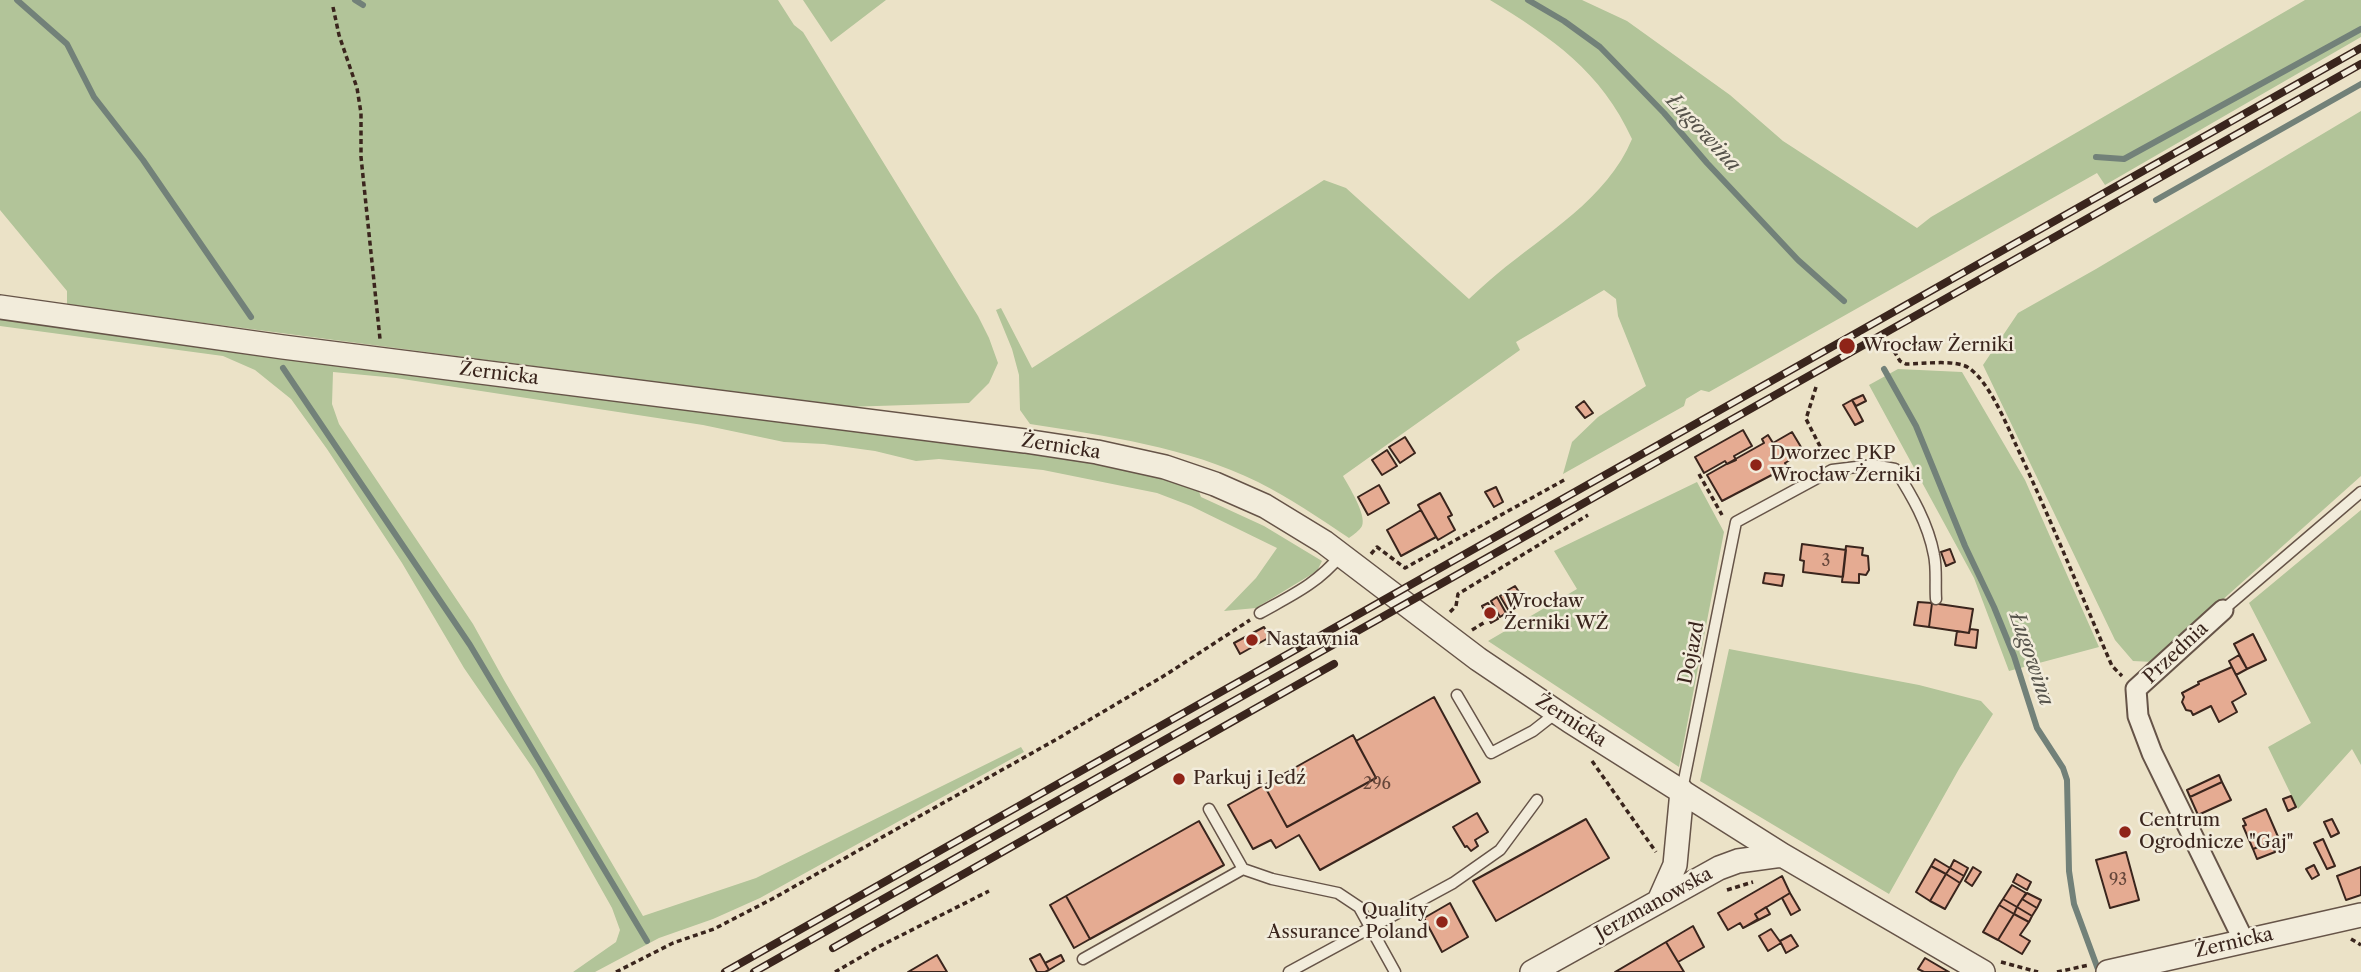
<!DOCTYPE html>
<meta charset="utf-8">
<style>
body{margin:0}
canvas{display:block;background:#ebe2c7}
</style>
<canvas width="2361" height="972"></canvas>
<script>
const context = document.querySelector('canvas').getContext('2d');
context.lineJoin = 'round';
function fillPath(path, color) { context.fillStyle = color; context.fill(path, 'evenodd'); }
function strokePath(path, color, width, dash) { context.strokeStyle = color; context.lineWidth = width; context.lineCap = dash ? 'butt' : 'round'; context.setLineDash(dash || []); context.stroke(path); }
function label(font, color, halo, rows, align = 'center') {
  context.font = font + ' "Libre Caslon Text",serif'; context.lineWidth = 5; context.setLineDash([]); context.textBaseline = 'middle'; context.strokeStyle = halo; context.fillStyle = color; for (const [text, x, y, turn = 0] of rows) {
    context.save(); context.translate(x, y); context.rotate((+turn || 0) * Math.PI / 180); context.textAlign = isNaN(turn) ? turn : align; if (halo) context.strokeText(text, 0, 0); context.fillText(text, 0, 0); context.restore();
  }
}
const green = new Path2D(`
 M0,0H778L794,25L803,32L978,316L989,338L998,363L989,383L969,403L846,407L67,305V291L0,210Z
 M803,0H886L831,42Z
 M1490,0H1582L1627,21L1730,95L1783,141L1917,228L1931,217L2305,0H2361V37L2105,185L2097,173L1709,392L1701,390L1686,399L1684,406L1563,474L1572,442L1598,417L1646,386L1618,316L1616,299L1604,290L1516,342L1520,350L1343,476C1348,485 1367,515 1362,526C1360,530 1353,535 1349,538C1319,518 1290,498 1258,482C1187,447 1107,436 1030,424L1020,410L1019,375L1012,349L996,310L1001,308L1032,368L1324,180L1346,188L1469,299C1478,291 1487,282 1497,274C1545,234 1607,199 1632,139C1601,71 1552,38 1490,0Z
 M2361,111V476L2153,662L2133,661L2115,640L1983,365L2018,313L2096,269Z
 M0,317L241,351L275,358C468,382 661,403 853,431C968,448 1087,452 1198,489L1201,497L1264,526L1322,561L1317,571L1256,608L1224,611L1256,578L1277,548L1191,506L1157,493L1043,470L939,459L916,461L875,451L824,444L784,442L703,425L396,378L333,372L332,404L339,424L473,624L504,680L643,916L756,878L1021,747L1024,752L760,898L713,919L659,938L595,972H573L616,942L620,930L612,908L534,770L464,668L402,563L327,449L291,399L255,370L223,356L0,326Z
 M1898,369L1962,372L2025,480L2099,647L2009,671L1974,578L1869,385Z
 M1697,482L1724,532L1679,767L1488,641L1577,589L1554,551Z
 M2361,510V765L2352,749L2298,809L2268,747L2311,723L2249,603Z
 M1729,649L1919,685L1981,701L1993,714L1959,769L1889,894L1700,781Z`);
const stream = new Path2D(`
 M17,0L67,44L94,97L143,160L251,317
 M355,0L363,5
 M1528,0L1564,21L1600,47L1664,113L1707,163L1798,260L1844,301
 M2096,157L2124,159L2361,29
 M2156,200L2361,84
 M283,368L470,645L647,941
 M1884,369L1916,426L1965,546L1994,607L2014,656L2037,728L2063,768L2067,780L2069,871L2074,904L2099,972`);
const building = new Path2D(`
 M1863,395L1866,401L1856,406L1852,400Z
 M1852,400L1863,421L1855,425L1843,405Z
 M1584,401L1593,413L1585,418L1576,407Z
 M1743,430L1752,446L1734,456L1736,460L1727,464L1725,461L1704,473L1695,457Z
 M1792,432L1804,452L1785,463L1787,467L1722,501L1707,475L1764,443L1762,439L1768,435L1773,443Z
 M1405,437L1415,453L1400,463L1389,447Z
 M1387,450L1397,466L1382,475L1372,460Z
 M1379,485L1389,503L1368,515L1358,497Z
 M1496,487L1503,502L1494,507L1485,492Z
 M1440,493L1452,515L1448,517L1455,530L1438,540L1418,505Z
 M1421,510L1436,537L1401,556L1387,530Z
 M1802,544L1846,550L1843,577L1803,572L1804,561L1800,560Z
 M1846,546L1863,548L1862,555L1868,556L1869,570L1866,575L1859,574V583L1842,582Z
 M1950,549L1955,562L1946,566L1941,552Z
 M1765,573L1784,575L1782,586L1763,583Z
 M1515,586L1523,598L1515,603L1508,590Z
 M1506,592L1515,608L1509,611L1500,596Z
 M1497,597L1506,613L1500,617L1491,601Z
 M1918,602L1932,603L1929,627L1914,625Z
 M1488,603L1498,619L1491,623L1482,606Z
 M1932,603L1973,609L1969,633L1929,627Z
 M1264,627L1270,637L1240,654L1234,643Z
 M1970,629L1978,630L1976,648L1955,645L1957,631L1969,633Z
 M2253,634L2266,660L2247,669L2234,644Z
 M2239,655L2247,669L2236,675L2229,661Z
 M2232,667L2246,694L2232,702L2237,712L2219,722L2211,706L2193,715L2191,711L2186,710L2182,702L2184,697L2182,693L2199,684L2198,682Z
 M2041,676L2048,694L2039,697L2032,680Z
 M1434,697L1480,782L1320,870L1299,835L1276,848L1271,840L1253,849L1228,805L1264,785L1287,827L1376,778L1356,741Z
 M1353,735L1376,778L1287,827L1264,785Z
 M2219,775L2222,782L2190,797L2187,790Z
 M2222,782L2231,800L2198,815L2190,797Z
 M2291,796L2296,807L2288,811L2283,799Z
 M2266,809L2279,839L2253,849L2243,826L2246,825L2243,819Z
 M1477,813L1488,832L1475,840L1478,846L1471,851L1467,846L1465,847L1453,827Z
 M1586,819L1609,858L1496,921L1473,881Z
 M2332,819L2339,833L2331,837L2324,822Z
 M1199,821L1224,865L1090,939L1066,896Z
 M2323,839L2335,866L2327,869L2314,843Z
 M2271,842L2275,852L2257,859L2253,849Z
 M2126,852L2139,900L2110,908L2096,860Z
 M1935,859L1950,868L1946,874L1931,866Z
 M1954,860L1968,868L1964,876L1950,868Z
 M2314,865L2319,875L2312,879L2306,869Z
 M1931,866L1946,874L1930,901L1916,892Z
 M1973,867L1981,872L1972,886L1965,881Z
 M2361,867V895L2346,900L2337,876Z
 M1950,868L1964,876L1960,883L1946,874Z
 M1946,874L1960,883L1945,909L1930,901Z
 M2017,874L2031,882L2027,890L2013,882Z
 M1782,876L1790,893L1755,914L1758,919L1743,928L1740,923L1728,930L1718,913Z
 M2012,885L2026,893L2017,907L2003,899Z
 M1790,893L1800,910L1791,915L1782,898Z
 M2027,893L2041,900L2037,908L2022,899Z
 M1066,896L1090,939L1074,948L1050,905Z
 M2003,899L2017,907L2014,914L1999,905Z
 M2022,899L2037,908L2032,916L2017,907Z
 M1450,903L1468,937L1442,952L1424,918Z
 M1999,905L2014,914L1998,940L1983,932Z
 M1766,907L1770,914L1743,928L1758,919L1755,914Z
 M2017,907L2032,916L2029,922L2014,914Z
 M2014,914L2029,922L2020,935L2030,941L2022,954L1998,940Z
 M1693,926L1704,947L1678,962L1666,942Z
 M1771,929L1781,943L1768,951L1759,936Z
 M1791,935L1798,946L1786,953L1780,941Z
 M1666,942L1684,972H1615Z
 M1040,954L1049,970L1045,972H1037L1030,959Z
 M937,955L947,972H908Z
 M1061,955L1064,961L1049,970L1045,963Z
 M1925,958L1949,972H1924L1918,969Z`);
const path = new Path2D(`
 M333,7L339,35L357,88L361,113V157L380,339
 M1894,351L1900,361L1906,364C1922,364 1956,359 1969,368C1989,382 2006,423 2016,445C2050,518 2080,592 2112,666L2122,676
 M1816,387L1806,419L1826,458
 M1699,474L1722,515
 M1371,554L1377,547L1405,568L1566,479
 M1450,612L1456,606L1458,594L1588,515
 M1472,630L1485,622
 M1592,761L1656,852
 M1727,890L1753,882
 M2351,939L2361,945
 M2001,962L2038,972
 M616,972L673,943L714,929L772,899L1057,739L1167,674L1250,620
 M835,972L878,947L989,891
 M2057,972L2089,965`);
const service = new Path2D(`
 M2223,610L2361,492
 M1260,613C1292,595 1317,584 1341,555
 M1457,695L1491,753L1533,731L1556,713
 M1682,790L1736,522L1832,470L1873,465L1895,469C1912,496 1928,523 1934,555C1937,569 1935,585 1936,599
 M1209,809L1243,869L1272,879L1338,893L1359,907L1395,972
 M1083,959L1243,869
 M1289,972L1453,883L1500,850L1537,800`);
const minor = new Path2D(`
 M2223,610L2136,689L2138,716L2152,753L2244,941`);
const tertiary = new Path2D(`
 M0,307L283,347L1025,441L1097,452L1165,467L1215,484L1265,506L1324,542L1478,659L1570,721L1782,855L1983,972
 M1659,901L1675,865L1682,791
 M1532,972L1719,868L1738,861L1782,855
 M2108,972L2361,915`);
const rail = new Path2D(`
 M833,948L1334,664
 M725,972L2361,48
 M754,972L2361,64`);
const markers = [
 [1847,346,9,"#8f2418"],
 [1756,465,7,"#8f2418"],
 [1490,613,7,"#8f2418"],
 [1252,640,7,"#8f2418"],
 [1179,779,7,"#8f2418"],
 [2125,832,7,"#8f2418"],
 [1442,922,7,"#8f2418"]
];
const numberNames = [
 ["3",1826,561],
 ["296",1377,784],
 ["93",2118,880]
];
const poiNames = [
 ["Wrocław Żerniki",1863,346],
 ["Dworzec PKP",1770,454],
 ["Wrocław Żerniki",1770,476],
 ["Wrocław",1504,602],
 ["Żerniki WŻ",1504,624],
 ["Nastawnia",1266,640],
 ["Parkuj i Jedź",1193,779],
 ["Centrum",2139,821],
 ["Ogrodnicze \"Gaj\"",2139,843],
 ["Quality",1428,911,"right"],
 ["Assurance Poland",1428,933,"right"]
];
const streetNames = [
 ["Żernicka",499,374,7],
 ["Żernicka",1061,447,9],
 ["Dojazd",1692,653,-78],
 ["Przednia",2176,653,-43],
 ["Żernicka",1571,721,33],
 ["Jerzmanowska",1654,904,-29],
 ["Żernicka",2234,943,-13]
];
const waterNames = [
 ["Ługowina",1703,133,47],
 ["Ługowina",2031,659,71]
];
fillPath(green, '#b2c499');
strokePath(stream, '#728179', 6);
fillPath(building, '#e5ab92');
strokePath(building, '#3a251d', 2);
strokePath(service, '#665448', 13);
strokePath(minor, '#665448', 23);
strokePath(tertiary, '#665448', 26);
strokePath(path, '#3a251d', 3.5, [5, 3.5]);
strokePath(service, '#f2ecdb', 10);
strokePath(minor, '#f2ecdb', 19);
strokePath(tertiary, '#f2ecdb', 23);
strokePath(rail, '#3a251d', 8);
strokePath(rail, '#f2ecdb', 5, [16]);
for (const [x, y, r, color] of markers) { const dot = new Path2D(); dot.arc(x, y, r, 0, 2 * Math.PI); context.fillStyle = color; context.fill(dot); strokePath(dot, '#f2ecdb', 2.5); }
label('16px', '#65463a', null, numberNames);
label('19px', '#3a251d', '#f2ecdb', poiNames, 'left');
label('19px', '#3a251d', '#f2ecdb', streetNames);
label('italic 21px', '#56534b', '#f2ecdb', waterNames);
</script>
